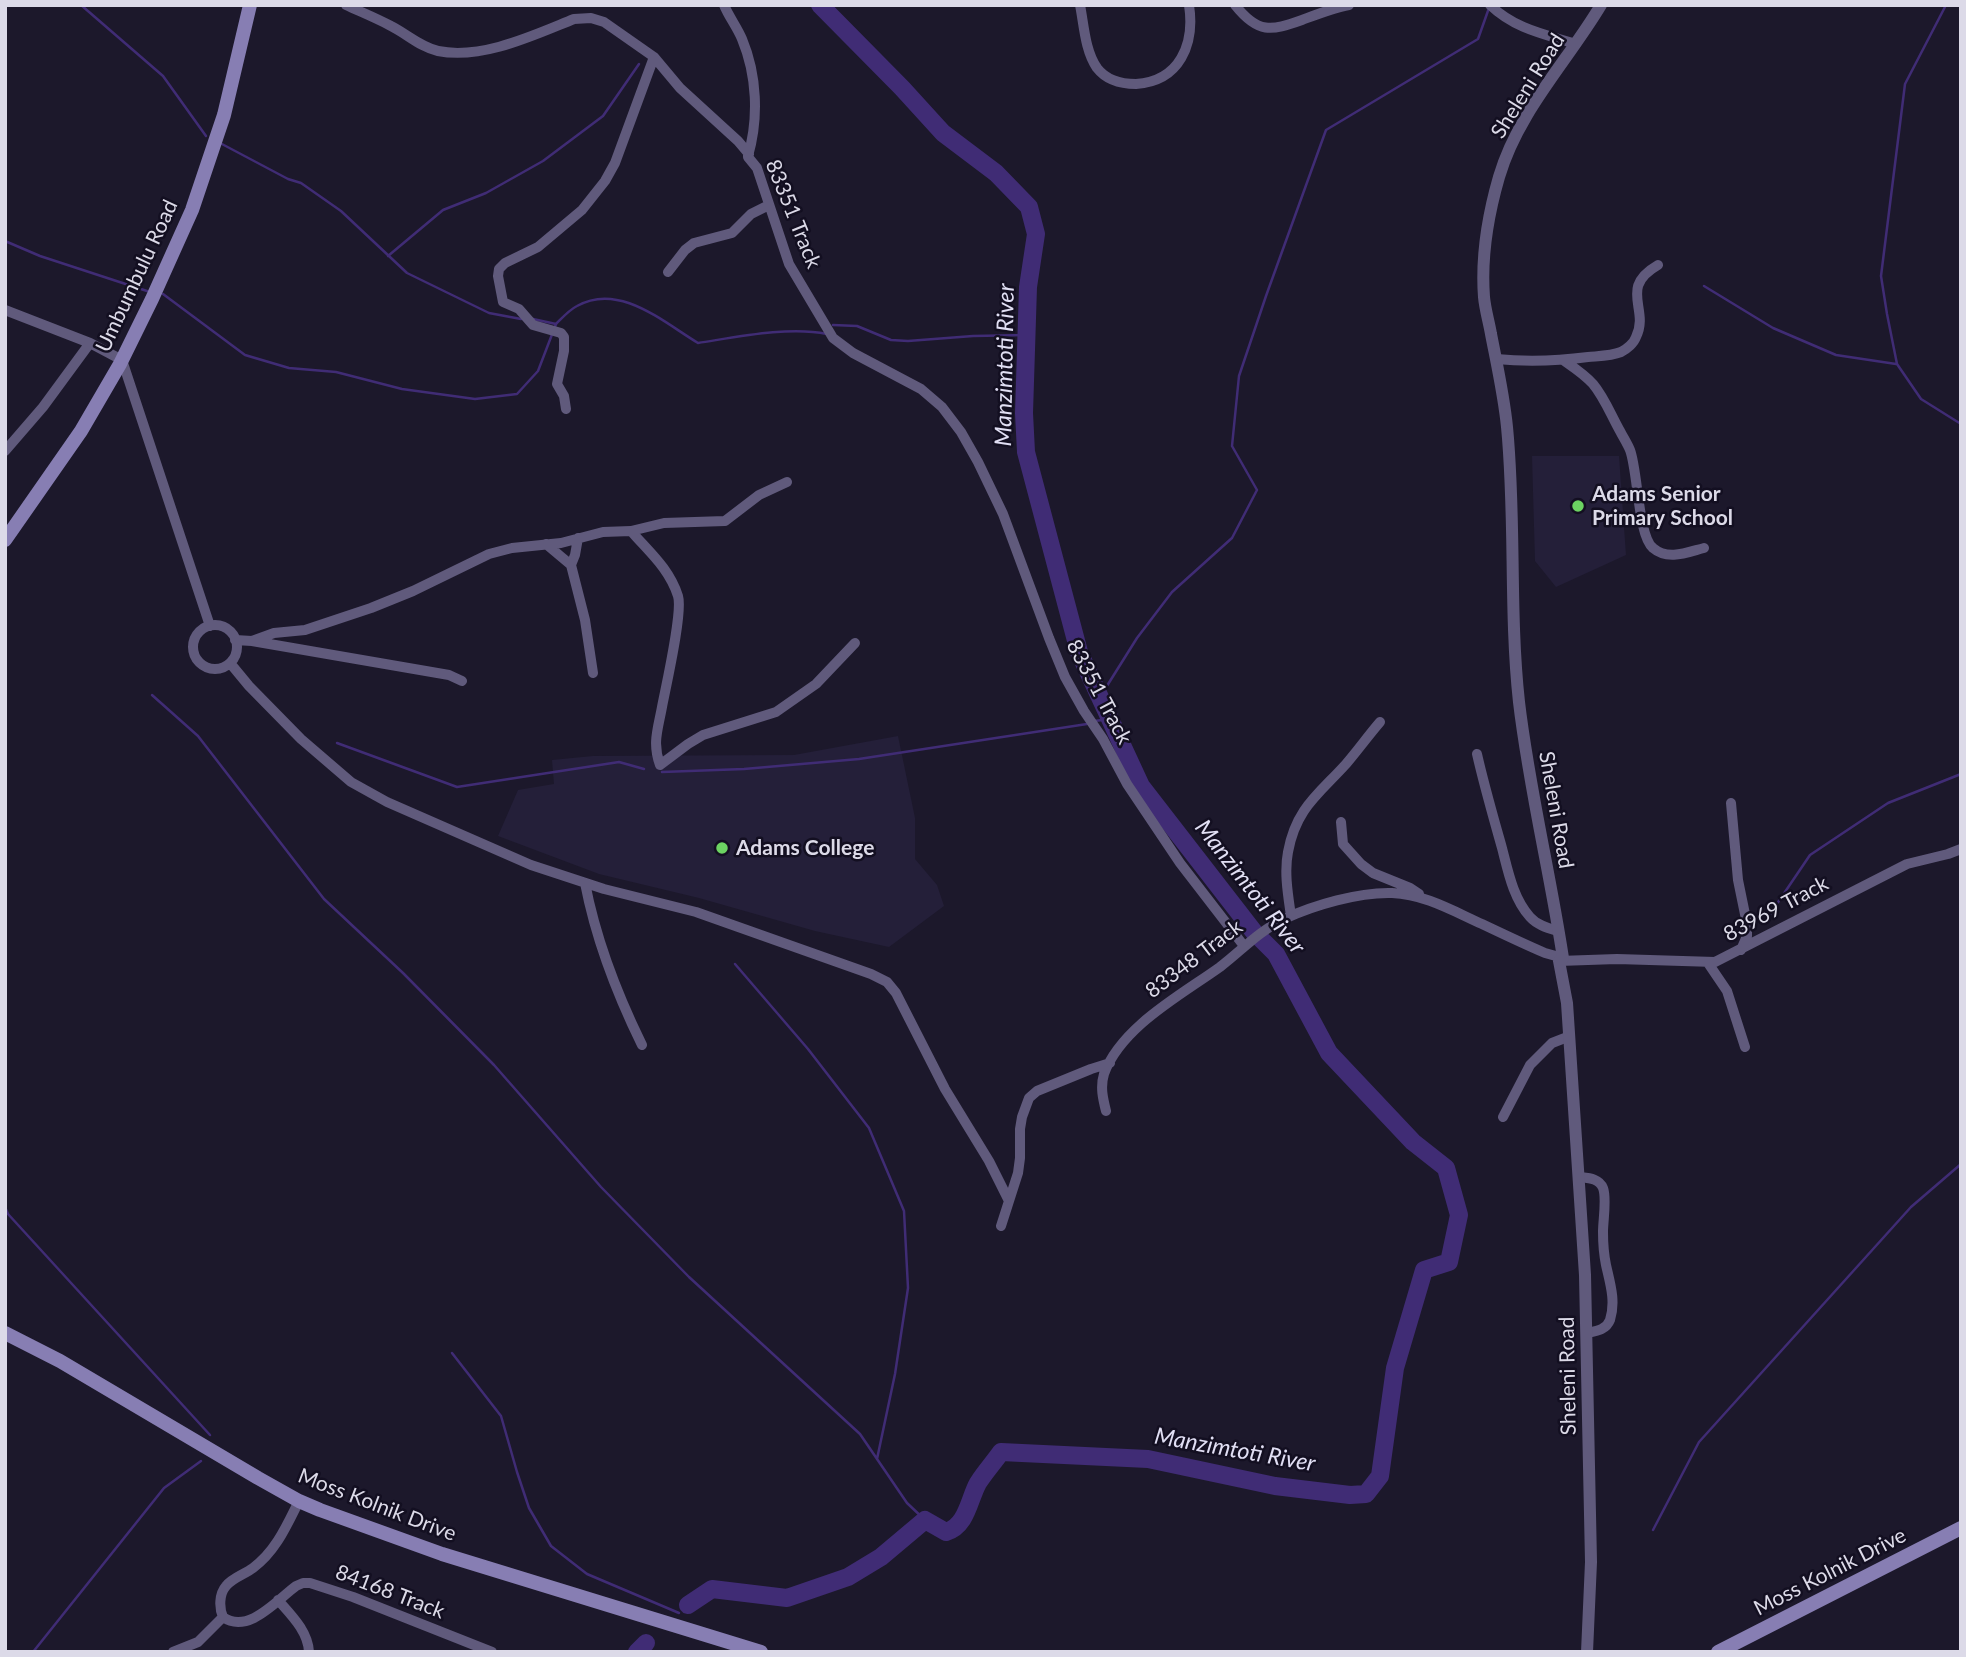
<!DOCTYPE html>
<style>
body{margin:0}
#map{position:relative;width:1966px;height:1657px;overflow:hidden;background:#1c182b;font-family:Lato,sans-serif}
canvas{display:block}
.frame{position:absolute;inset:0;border:7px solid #dcdae8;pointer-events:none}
</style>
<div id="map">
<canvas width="1966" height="1657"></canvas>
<div class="frame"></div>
</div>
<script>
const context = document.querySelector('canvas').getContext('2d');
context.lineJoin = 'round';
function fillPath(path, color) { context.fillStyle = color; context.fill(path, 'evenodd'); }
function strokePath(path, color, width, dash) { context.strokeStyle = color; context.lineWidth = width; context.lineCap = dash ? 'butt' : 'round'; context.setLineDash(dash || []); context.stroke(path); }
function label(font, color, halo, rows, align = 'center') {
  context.font = font + ' Lato,sans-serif'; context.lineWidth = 5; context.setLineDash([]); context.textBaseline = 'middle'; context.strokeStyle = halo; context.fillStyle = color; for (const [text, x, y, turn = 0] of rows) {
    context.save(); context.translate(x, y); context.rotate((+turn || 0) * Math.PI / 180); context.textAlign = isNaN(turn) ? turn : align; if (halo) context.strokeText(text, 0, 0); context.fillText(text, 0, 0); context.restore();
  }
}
const built = new Path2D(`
 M1532,456H1619L1626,555L1556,587L1535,561Z
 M898,736L915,818V859L937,885L944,906L889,947L815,931L699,898L599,874L498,836L518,790L554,784L552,760L593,756L794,755Z`);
const stream = new Path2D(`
 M81,5L163,76L206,136
 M1946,5L1905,84L1881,276L1887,314L1897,364L1921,399L1961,424
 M220,143L288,179L301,183L341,211L407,273L489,313L521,319
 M5,241L40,256L147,291
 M388,256L443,210L486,193L543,161L603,116L639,64
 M1704,286L1773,328L1836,355L1896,364
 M163,294L245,355L289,368L336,372L402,389L475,399L517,394L538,371L556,324
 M533,319L556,324C562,318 569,310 577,306C619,282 663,322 698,343C737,337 789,326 827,334
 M833,325L857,326L891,340L908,341L973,336L1027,335
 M152,695L198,736L324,899L403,973L494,1065L601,1187L689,1277L860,1434L907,1503L925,1520
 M1100,697L1137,638L1172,592L1232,538L1257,490L1232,446L1239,376L1266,296L1326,130L1478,39L1489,8
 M1094,721L1111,719
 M337,743L457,787L619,762L644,769
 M662,772L744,769L859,759L1087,724
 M1766,920L1810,855L1888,803L1961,774
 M735,964L808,1049L869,1128L904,1211L908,1288L895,1374L877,1459
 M5,1207L8,1214L210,1435
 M452,1353L501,1416L517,1472L529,1508L551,1546L587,1574L679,1613
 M1653,1530L1699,1442L1911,1207L1961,1164
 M33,1652L164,1488L201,1461`);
const river = new Path2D(`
 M688,1605L712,1589L787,1598L848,1577L881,1557L925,1520L946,1532C967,1526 969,1499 978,1483C985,1472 994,1462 1001,1452L1148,1459L1275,1486L1350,1495L1366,1494L1380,1476L1395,1368L1424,1270L1449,1262L1459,1215L1446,1168L1413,1142L1329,1053L1276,954L1254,932L1141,786L1079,652L1026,452L1024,413L1028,287L1036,234L1029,207L996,173L943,133L902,88L820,5
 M637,1652L646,1643`);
const minor = new Path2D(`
 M346,5C361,12 376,18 391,26C407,34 420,47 438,51C482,60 534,35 574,19L591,18L604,22L654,57L680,88L738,141L749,154L748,157L757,168L789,264L833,338L853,353L921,389L942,407L961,432L978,462L1003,514L1049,638L1065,677L1084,711L1103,739L1127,784L1180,863L1244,946
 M724,5C729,17 737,27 742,39C757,75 759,118 748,156
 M1080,5C1084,25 1085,51 1097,68C1107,81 1121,84 1136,84C1180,81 1195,44 1189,5
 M1235,5C1258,34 1271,31 1302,20C1318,14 1333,8 1349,5
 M1490,5C1515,29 1544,34 1576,44
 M668,272L685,250L694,243L732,233L751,214L769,205
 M5,310L90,343
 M1496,359C1527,362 1557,361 1588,357C1598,356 1611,356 1621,352C1627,349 1634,343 1636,337C1650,309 1618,288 1658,265
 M1563,360C1573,367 1584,374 1593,384C1604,397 1611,415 1620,431C1623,437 1627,443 1630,450C1638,471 1638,536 1653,548C1668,561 1688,552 1704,548
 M566,409L564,396L557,384L564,351V337L561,333L533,325L519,309L503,302L498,276L499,269L505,263L538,247L582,210L605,181L615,163L654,57
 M5,451L43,407L90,343L122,360L210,626
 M631,531C649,552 669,568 678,596C683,612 666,686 662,707C658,729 652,743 660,765L688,744L703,735L776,712L816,684L855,643
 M546,544L571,565L585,620L593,673
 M571,565L575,555L578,538
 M193 647a22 22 0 1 1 44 0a22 22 0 1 1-44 0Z
 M235,640L252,641L274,633L305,630L371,608L413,591L489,554L512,548L561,543L603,532L631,531L664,523L725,521L759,495L787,482
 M252,641L449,675L462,681
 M230,663L249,686L301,739L351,782L387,802L531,865L604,889L696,912L871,974L887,982L896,993L945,1089L989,1161L1008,1199
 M1477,754C1484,785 1493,816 1502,848C1508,871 1513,898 1530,917C1537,925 1548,928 1558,931
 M1731,803L1738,880L1747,924V936L1741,950
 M1341,822L1343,844L1361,864L1373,873L1410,888L1419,894
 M585,883C596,940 616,992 642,1045
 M1291,916C1288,895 1284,872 1288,852C1296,808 1319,794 1346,764C1358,750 1368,736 1380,722
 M1559,961L1617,959L1715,962L1907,864L1948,854L1961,849
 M1708,963L1727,991L1745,1047
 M1106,1111C1103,1099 1100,1087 1104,1074C1121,1027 1181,995 1220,967C1241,951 1259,931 1284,919C1314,905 1359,892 1392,893C1424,894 1453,911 1482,924C1503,934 1524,944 1545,953L1563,958
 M1503,1117L1530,1065L1552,1043L1570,1036
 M1579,1177C1588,1178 1599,1178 1603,1188C1607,1198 1603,1220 1603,1232C1603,1243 1604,1255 1606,1265C1610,1283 1616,1301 1610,1320C1606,1330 1597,1331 1587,1333
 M1001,1226L1018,1173L1020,1158V1129L1022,1117L1029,1098L1037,1091L1091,1069L1110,1063
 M278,1600C291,1615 308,1631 309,1652
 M223,1617C248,1635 277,1600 296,1586L303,1583H310L353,1597L492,1652
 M223,1617C219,1608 219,1594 226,1586C232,1578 245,1574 253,1568C276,1551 287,1525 299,1501
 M173,1652L198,1642L223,1617`);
const tertiary = new Path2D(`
 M1587,1652L1591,1562L1585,1275L1567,1003L1559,961L1563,958C1550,872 1529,788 1519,702C1509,611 1516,519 1507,427C1504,396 1497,365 1491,334C1489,322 1485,309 1484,297C1481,257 1488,215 1499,177C1518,112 1567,62 1601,5`);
const secondary = new Path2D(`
 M5,540L81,431L120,364L152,299L192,210L224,115L250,5
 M5,1333L60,1361L258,1478L299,1501L320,1510L442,1554L761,1652
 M1718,1652L1961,1528`);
const markers = [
 [1578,506,7,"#6cd362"],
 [722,848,7,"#6cd362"]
];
const streetNames = [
 ["Sheleni Road",1528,86,-58],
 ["83351 Track",793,214,68],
 ["Umbumbulu Road",137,276,-65],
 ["83351 Track",1099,692,62],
 ["Sheleni Road",1556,810,80],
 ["83969 Track",1776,909,-28],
 ["83348 Track",1194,959,-37],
 ["Sheleni Road",1568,1376,-91],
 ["Moss Kolnik Drive",377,1505,21],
 ["Moss Kolnik Drive",1830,1572,-27],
 ["84168 Track",390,1592,21]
];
const poiNames = [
 ["Adams Senior",1592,494],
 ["Primary School",1592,518],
 ["Adams College",736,848]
];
const waterNames = [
 ["Manzimtoti River",1005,365,-89],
 ["Manzimtoti River",1250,887,52],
 ["Manzimtoti River",1235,1450,10]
];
fillPath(built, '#241f39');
strokePath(stream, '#402c75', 2.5);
strokePath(river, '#402c75', 18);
strokePath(minor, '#605a7c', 10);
strokePath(tertiary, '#605a7c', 12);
strokePath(secondary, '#877eb3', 14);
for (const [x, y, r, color] of markers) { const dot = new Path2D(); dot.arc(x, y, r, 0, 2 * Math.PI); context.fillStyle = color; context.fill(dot); strokePath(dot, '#130f21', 2.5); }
label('21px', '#dcdae8', '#130f21', streetNames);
label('bold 21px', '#dcdae8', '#130f21', poiNames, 'left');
label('italic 23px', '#e1dff4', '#130f21', waterNames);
</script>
